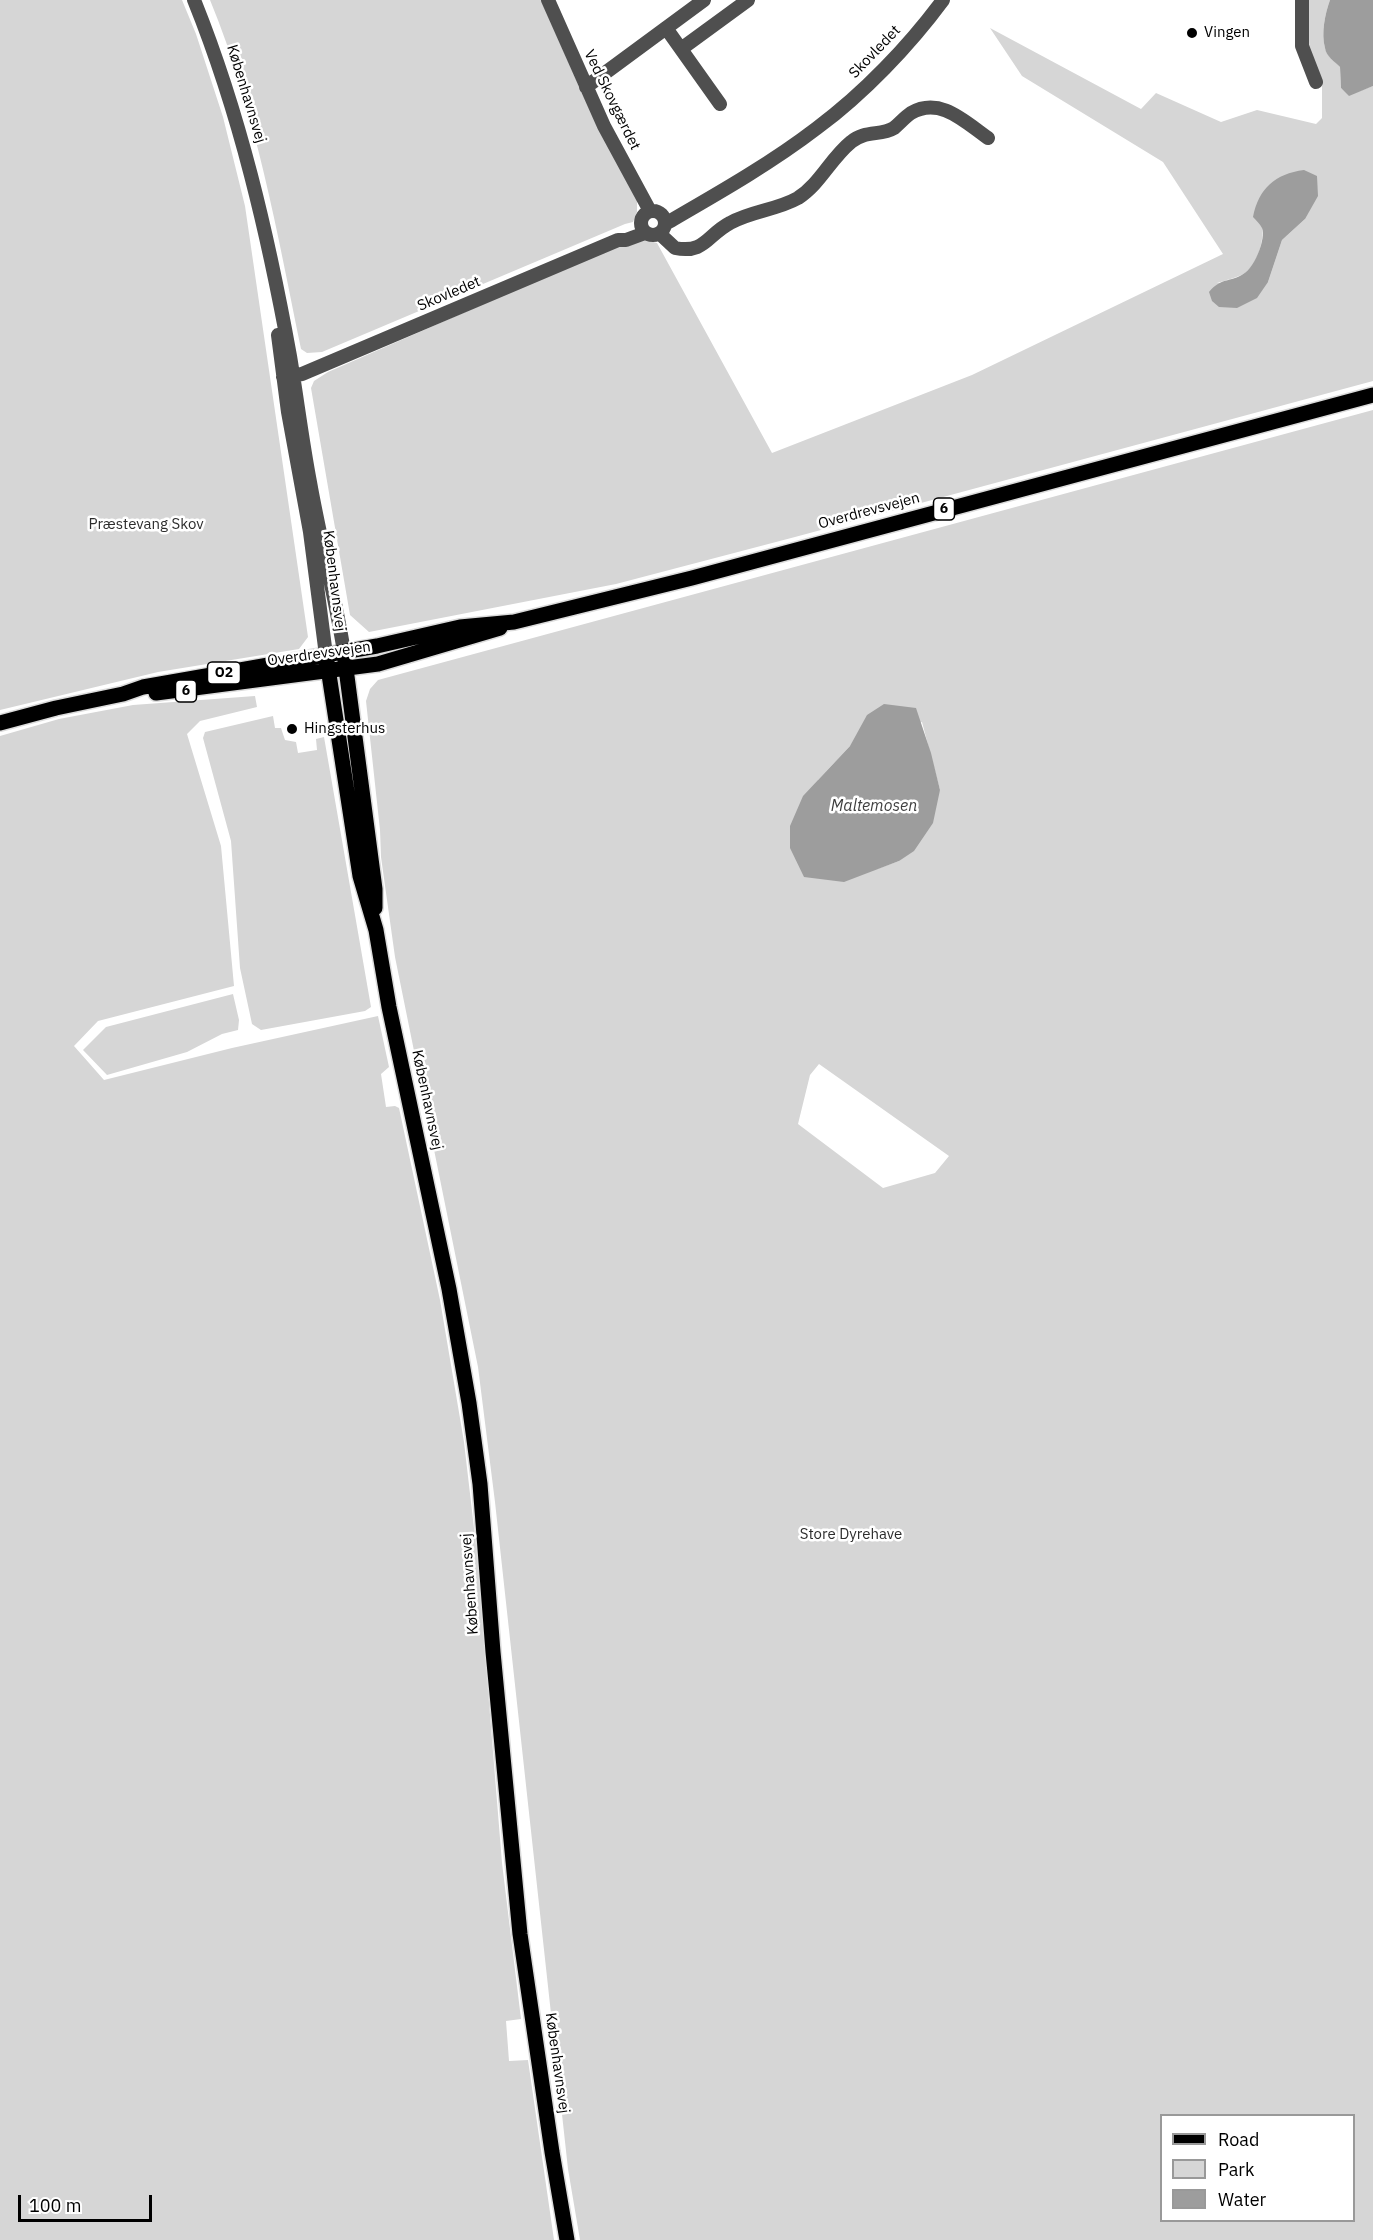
<!DOCTYPE html>
<meta charset="utf-8">
<style>
body{margin:0}
#map{position:relative;width:1373px;height:2240px;overflow:hidden;background:#fff;font-family:"IBM Plex Sans",sans-serif}
canvas{display:block}
.legend{position:absolute;left:1160px;top:2114px;width:195px;height:108px;box-sizing:border-box;background:#fff;border:2px solid #999;margin:0;padding:8px 10px;list-style:none;font-size:18px;color:#000}
.legend li{display:flex;align-items:center;gap:12px;height:30px}
.legend b{width:30px;border:2px solid #999}
.scale{position:absolute;left:18px;top:2195px;width:134px;height:27px;box-sizing:border-box;border:3px solid #000;border-top:0;padding-left:8px;font-size:18px;line-height:21px;white-space:nowrap;color:#000;-webkit-text-stroke:4px #fff;paint-order:stroke}
</style>
<div id="map">
<canvas width="1373" height="2240"></canvas>
<ul class="legend">
<li><b style="height:8px;background:#000"></b>Road</li>
<li><b style="height:16px;background:#d6d6d6"></b>Park</li>
<li><b style="height:16px;background:#9d9d9d"></b>Water</li>
</ul>
<div class="scale">100 m</div>
</div>
<script>
const context = document.querySelector('canvas').getContext('2d');
context.lineJoin = 'round';
function fillPath(path, color) { context.fillStyle = color; context.fill(path, 'evenodd'); }
function strokePath(path, color, width, dash) { context.strokeStyle = color; context.lineWidth = width; context.lineCap = dash ? 'butt' : 'round'; context.setLineDash(dash || []); context.stroke(path); }
function label(font, color, halo, rows, align = 'center') {
  context.font = font + ' "IBM Plex Sans",sans-serif'; context.lineWidth = 5; context.setLineDash([]); context.textBaseline = 'middle'; context.strokeStyle = halo; context.fillStyle = color; for (const [text, x, y, turn = 0] of rows) {
    context.save(); context.translate(x, y); context.rotate((+turn || 0) * Math.PI / 180); context.textAlign = isNaN(turn) ? turn : align; if (halo) context.strokeText(text, 0, 0); context.fillText(text, 0, 0); context.restore();
  }
}
const green = new Path2D(`
 M0,0H182L196,34L223,117L245,206L308,637L299,649L158,672L0,710Z
 M210,0H541L581,91L637,200V212L633,222L625,224L322,352L307,353L301,349C277,231 256,112 210,0Z
 M1308,0H1330C1325,14 1321,33 1325,48C1327,56 1335,62 1340,67L1341,88L1349,95L1373,86V381L795,537L616,584L369,632L350,615L311,388L314,381L328,372L623,243L642,239L657,243L772,453L972,375L1223,254L1163,162L1022,76L990,28L1141,109L1156,93L1221,122L1257,110L1316,124L1322,118V87L1308,47ZM1305,219L1282,240L1268,282L1217,283C1226,280 1237,278 1245,273C1257,264 1264,242 1262,228Z
 M1373,410V2240H580L568,2169L495,1502L478,1367L395,957L381,857L380,830L366,701L370,689L378,680ZM922,722L940,790L899,861L877,869L818,780L850,746ZM819,1064L949,1156L935,1173L883,1188L798,1124L810,1075ZM1162,2116H1354V2220H1162Z
 M255,696L257,707L200,721L187,734L221,846L234,986L98,1021L74,1046L104,1080L232,1048L378,1016L389,1067L381,1074L386,1107L395,1106L399,1108L440,1300L464,1442L477,1554L502,1863L521,2019L506,2021L509,2061L528,2060L554,2240H0V736L59,719L133,705Z
 M273,716L275,728H281L285,740L296,742L298,753L317,750L316,739L324,737L371,1007L365,1011L261,1030L252,1024L240,968L231,841L203,738L205,732Z
 M233,994L239,1020L238,1030L222,1034L187,1052L107,1075L83,1050L106,1027Z`);
const water = new Path2D(`
 M1330,0H1373V86L1349,96L1341,88L1340,67C1335,62 1326,56 1325,48C1321,33 1325,14 1330,0Z
 M1304,170L1317,176L1318,196L1305,219L1282,240L1268,282L1257,298L1237,308L1219,307L1212,301L1209,292C1222,276 1233,283 1246,272C1255,265 1266,239 1262,228C1260,224 1256,220 1253,217C1259,188 1275,174 1304,170Z
 M884,704L916,708L931,753L940,790L933,823L914,851L899,861L844,882L804,877L790,848V826L803,796L850,746L867,715Z`);
const minor = new Path2D(`
 M194,0C240,114 268,235 290,356C297,398 302,440 310,482C320,539 335,595 344,652
 M548,0L604,126L650,211
 M1302,0V46L1316,82
 M666,28L720,104
 M681,49L748,0
 M586,87L704,0
 M641 223a12 12 0 1 1 24 0a12 12 0 1 1-24 0Z
 M665,224C717,194 770,164 817,128C863,94 909,46 943,0
 M660,234L675,248C705,254 707,235 730,223C751,211 777,210 798,198C820,184 831,158 851,142C865,130 881,136 894,128C900,123 905,117 911,113C940,96 965,122 988,138
 M278,335L288,412L310,532L326,655
 M283,377L302,374L618,240H626L645,233`);
const major = new Path2D(`
 M326,655L360,876L376,930L389,1007L449,1289L469,1403L480,1484L493,1652L520,1934L552,2152L567,2240
 M345,661L375,889V908
 M156,693L378,664L500,628
 M0,723L56,708L123,694L143,687L377,646L460,627L514,622L692,578L1373,395`);
const markers = [
 [1192,33,6,"#000"],
 [292,729,6,"#000"]
];
const shields = [
 [944,509,21],
 [224,673,33],
 [186,691,21]
];
const shieldNames = [
 ["6",944,509],
 ["O2",224,673],
 ["6",186,691]
];
const poiNames = [
 ["Vingen",1204,33],
 ["Hingsterhus",304,729]
];
const streetNames = [
 ["Skovledet",875,52,-46],
 ["Københavnsvej",246,94,73],
 ["Ved Skovgærdet",612,100,64],
 ["Skovledet",449,294,-23],
 ["Overdrevsvejen",869,511,-15],
 ["Københavnsvej",334,581,83],
 ["Overdrevsvejen",319,654,-8],
 ["Københavnsvej",427,1100,78],
 ["Københavnsvej",470,1584,-94],
 ["Københavnsvej",557,2063,82]
];
const parkNames = [
 ["Præstevang Skov",146,525],
 ["Store Dyrehave",851,1535]
];
const waterNames = [
 ["Maltemosen",874,806]
];
fillPath(green, '#d6d6d6');
fillPath(water, '#9d9d9d');
strokePath(major, '#dbdbdb', 18);
strokePath(minor, '#4f4f4f', 14);
strokePath(major, '#000', 15);
for (const [x, y, r, color] of markers) { const dot = new Path2D(); dot.arc(x, y, r, 0, 2 * Math.PI); context.fillStyle = color; context.fill(dot); strokePath(dot, '#fff', 2); }
for (const [x, y, w] of shields) { const box = new Path2D(); box.roundRect(x - w / 2, y - 11, w, 22, 4.5); context.fillStyle = '#fff'; context.fill(box); strokePath(box, '#000', 1.5); }
label('bold 14px', '#000', null, shieldNames);
label('15px', '#000', '#fff', poiNames, 'left');
label('15px', '#000', '#fff', streetNames);
label('15px', '#2d2d2d', '#fff', parkNames);
label('italic 16px', '#3e3e3e', '#fff', waterNames);
</script>
